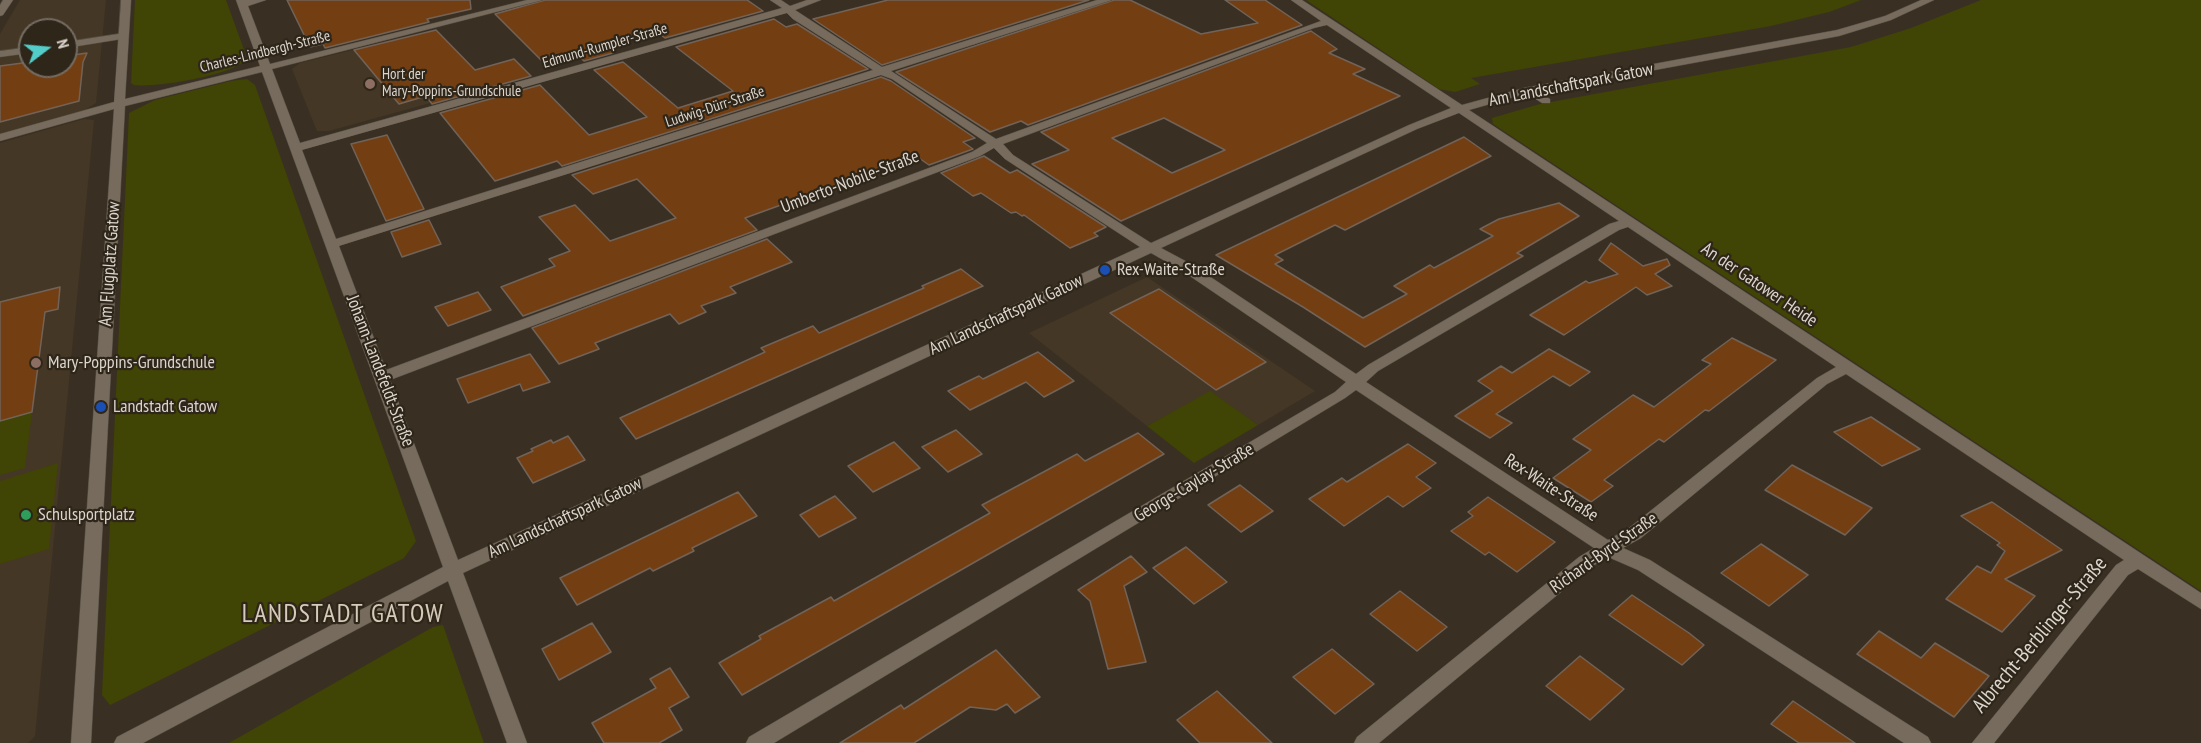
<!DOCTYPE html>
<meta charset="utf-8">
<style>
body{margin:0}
#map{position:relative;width:2201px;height:743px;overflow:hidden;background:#393023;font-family:"PT Sans Narrow",sans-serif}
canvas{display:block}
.north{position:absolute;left:18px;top:18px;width:60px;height:60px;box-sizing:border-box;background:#2f261a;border:2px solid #746c62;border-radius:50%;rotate:74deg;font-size:16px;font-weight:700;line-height:24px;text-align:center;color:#dbd5cd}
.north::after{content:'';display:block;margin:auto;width:21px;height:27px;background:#53cdc9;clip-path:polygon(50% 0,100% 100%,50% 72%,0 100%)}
</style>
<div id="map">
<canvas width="2201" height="743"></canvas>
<div class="north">N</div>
</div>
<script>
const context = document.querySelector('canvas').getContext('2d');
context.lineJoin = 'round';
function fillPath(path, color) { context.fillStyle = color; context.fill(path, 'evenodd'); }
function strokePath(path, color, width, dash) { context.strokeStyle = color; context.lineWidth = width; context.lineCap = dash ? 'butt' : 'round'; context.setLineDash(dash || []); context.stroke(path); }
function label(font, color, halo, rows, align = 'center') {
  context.font = font + ' "PT Sans Narrow",sans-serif'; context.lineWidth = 4.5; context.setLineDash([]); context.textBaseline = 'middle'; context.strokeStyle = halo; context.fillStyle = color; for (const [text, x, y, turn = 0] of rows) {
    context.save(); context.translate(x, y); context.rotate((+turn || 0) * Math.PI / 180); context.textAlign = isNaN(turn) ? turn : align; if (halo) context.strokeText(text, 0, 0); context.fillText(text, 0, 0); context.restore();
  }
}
const built = new Path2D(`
 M20,0H106L96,103L85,110L0,134V34ZM30,30H66V66H30Z
 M402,38L452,97L329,131H317L292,69L300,63Z
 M84,119L94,120L35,736L28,743H0V143Z
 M1147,277L1315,391L1258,425L1210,392L1147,426L1029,333Z`);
const green = new Path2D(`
 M135,0H226L247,58C237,75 155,88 134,85L131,83Z
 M1306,0H1861L1829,12L1771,26L1471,78L1480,84L1455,92L1439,89Z
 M1981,0H2201V591L1493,124L1492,118L1540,104L1851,47L1911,28Z
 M247,79L255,85L416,541L404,558L110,705L102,695L129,113L155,100L231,81Z
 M1210,391L1258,425L1194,463L1147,426Z
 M32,412L25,468L0,475V421Z
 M58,463L49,549L0,564V481Z
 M443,625L484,743H229L433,627Z`);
const building = new Path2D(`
 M287,0H470L471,9L427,19L429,22L325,48L323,44L310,47Z
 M545,0H747L763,11L665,38L658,33L607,47L613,53L584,61L578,56L545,64L495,14Z
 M888,0H1089L882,65L813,19Z
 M1114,0H1130L1201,34L1258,23L1225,0H1265L1302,25L1028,125L1021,121L990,132L896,72Z
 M774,19L786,27L797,24L868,69L562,166L557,161L495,181L440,113L540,85L589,135L647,117L594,70L623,62L678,108L733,91L676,47Z
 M436,30L475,70L514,59L531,76L432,104L426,96L399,104L354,50Z
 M1311,31L1337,49L1329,53L1365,69L1353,74L1400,96L1121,221L1032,164L1069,150L1041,132ZM1164,118L1225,150L1172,173L1112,138Z
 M87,53L83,62L79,101L0,122V66L30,62V66H66V56Z
 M881,77L891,81L975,138L963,142L973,149L929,165L916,156L745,218L757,230L523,316L501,287L555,266L549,259L570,251L539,217L575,205L610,241L676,218L637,179L593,194L572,175Z
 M387,135L424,209L386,221L351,144Z
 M1464,137L1491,156L1345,230L1335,225L1275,255L1283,260L1275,264L1363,318L1407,294L1394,286L1430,265L1434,268L1493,236L1480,229L1499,219L1559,203L1579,216L1517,253L1523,256L1365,347L1303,307L1216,255Z
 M984,156L1010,173L1017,170L1106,227L1094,233L1098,236L1070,248L1024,215L1022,216L1016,212L1011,213L981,193L973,196L941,173Z
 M429,220L441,244L402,257L391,232Z
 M767,239L792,262L730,287L736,293L701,306L706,312L679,324L670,314L595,343L599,349L559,364L532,328Z
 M1611,243L1643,266L1667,259L1670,265L1655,274L1672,286L1647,295L1636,287L1564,335L1530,315L1586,281L1589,283L1618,274L1599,260Z
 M961,269L983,286L636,439L620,418L765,352L761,348L813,326L819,333L924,288L922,286Z
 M60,287L58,309L45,312L32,412L0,421V302Z
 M1159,289L1266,362L1216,390L1110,313Z
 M478,292L491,310L448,326L435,307Z
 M1732,338L1776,360L1709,411L1705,410L1664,442L1659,439L1604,480L1613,486L1591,502L1553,478L1591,450L1573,439L1633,395L1654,407L1711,364L1702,360Z
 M1549,349L1590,372L1570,386L1553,376L1496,414L1512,423L1490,438L1455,416L1493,391L1478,381L1501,366L1512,373Z
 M1038,352L1074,381L1044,397L1026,382L970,410L948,391L979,376L983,379Z
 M530,354L550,382L523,391L520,384L468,403L457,379Z
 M1871,417L1920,449L1882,466L1834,432Z
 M956,430L982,454L948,472L922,447Z
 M1138,433L1164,454L742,695L719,663L761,639L759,636L831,597L834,601L990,513L982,505L1077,454L1085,461Z
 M568,436L585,460L533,483L517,458L533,451L531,449L551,440L553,443Z
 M894,442L920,468L873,492L848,466Z
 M1408,444L1436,463L1416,477L1431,488L1403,507L1388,496L1344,526L1309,499L1342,478L1347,482Z
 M1792,465L1872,508L1845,535L1765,490Z
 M1240,485L1273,511L1241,532L1208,505Z
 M738,492L757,516L692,548L694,551L653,571L650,568L577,605L560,578Z
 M835,496L856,518L819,537L800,515Z
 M1488,497L1555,542L1517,572L1489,552L1485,555L1451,531L1473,516L1468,512Z
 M1992,502L2062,550L2005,579L2035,596L2002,632L1946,599L1977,566L1991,573L2005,551L1997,545L2000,543L1961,516Z
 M1761,544L1808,575L1769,606L1721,573Z
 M1186,547L1227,582L1194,604L1153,568Z
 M1131,556L1147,572L1124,586L1146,662L1108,669L1090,601L1078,590Z
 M1400,591L1447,627L1417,651L1370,614Z
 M1632,595L1689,633L1704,645L1682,665L1609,615Z
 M592,623L611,652L559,680L542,649Z
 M1879,631L1921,658L1935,643L1989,676L1954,717L1857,654Z
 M1332,649L1374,684L1335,714L1293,677Z
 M996,650L1040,697L1015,713L1007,704L996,710L970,707L914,743H840L901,705L904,709Z
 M1580,656L1624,689L1590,720L1546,686Z
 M670,668L689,697L669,708L682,730L659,743H604L592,723L656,688L650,679Z
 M1217,691L1272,743H1200L1177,720Z
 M1793,701L1855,743H1799L1771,724Z`);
const service = new Path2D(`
 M124,33L128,34V38L66,48V42Z
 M30,47V53L0,57V51Z
 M1529,87L1550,99V103H1542L1525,92L1524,90Z`);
const minor = new Path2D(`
 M3,0H13L3,15L0,16V5Z
 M121,0H131L125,99L260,66L236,0H266L248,6L270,64L527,0H543L272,69L300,143L782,8L770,0H781L790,6L807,0H821L795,10L882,67L1097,0H1112L891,71L996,139L1321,21L1291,0H1302L1462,105L1524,88L1837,30L1885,16L1921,0H1934L1891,20L1839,36L1525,94L1469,110L2201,593V609L2138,569L2128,575L1994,743H1972L2116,565L2124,560L1846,374L1827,384L1641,538L1623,548L1650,560L1928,737L1931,743H1904L1638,570L1608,557L1591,567L1379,743H1354L1357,737L1579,557L1594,548L1356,390L1345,398L774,743H746L749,737L1335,392L1346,382L1181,270L1151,253L463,573L527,743H507L448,581L143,743H114L117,737L443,567L262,72L125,106L91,743H71L114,109L0,141V134L114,102ZM787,13L793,19L873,70L336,239L302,150ZM1327,25L1451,108L1409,125L1151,243L1013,155L1003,144L1314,28ZM881,75L892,79L987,143L972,152L386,370L339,246ZM1459,113L1619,221L1609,224L1368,365L1356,374L1191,264L1161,248L1417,129ZM994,148L1005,159L1140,247L458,560L390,380L980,156ZM1628,227L1836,367L1817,378L1629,528L1608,540L1366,382L1378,371L1619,230Z`);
const markers = [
 [370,84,6,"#8d6e63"],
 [1105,270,6,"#1a4fb4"],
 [36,363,6,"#8d6e63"],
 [101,407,6,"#1a4fb4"],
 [26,515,6,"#2e9e5b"]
];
const farStreetnames = [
 ["Edmund-Rumpler-Straße",605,46,-16],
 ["Charles-Lindbergh-Straße",265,52,-14],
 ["Ludwig-Dürr-Straße",715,107,-18]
];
const farPoinames = [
 ["Hort der",382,75],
 ["Mary-Poppins-Grundschule",382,92]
];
const streetNames = [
 ["Am Landschaftspark Gatow",1571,85,-11],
 ["Umberto-Nobile-Straße",850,182,-21],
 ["Am Flugplatz Gatow",110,264,-86],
 ["An der Gatower Heide",1759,285,34],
 ["Am Landschaftspark Gatow",1006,315,-25],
 ["Johann-Landefeldt-Straße",380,371,69],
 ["George-Caylay-Straße",1194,483,-31],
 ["Rex-Waite-Straße",1551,488,33],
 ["Am Landschaftspark Gatow",565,518,-25],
 ["Richard-Byrd-Straße",1604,553,-35]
];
const poiNames = [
 ["Rex-Waite-Straße",1117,270],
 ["Mary-Poppins-Grundschule",48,363],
 ["Landstadt Gatow",113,407],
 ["Schulsportplatz",38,515]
];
const nearStreetnames = [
 ["Albrecht-Berblinger-Straße",2040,635,-50]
];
const nearQuarternames = [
 ["LANDSTADT GATOW",343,615]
];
fillPath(built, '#453725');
fillPath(green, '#404404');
fillPath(building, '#733f12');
strokePath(building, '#726359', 1.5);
strokePath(service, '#544d42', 1);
strokePath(minor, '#544d42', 1);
fillPath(service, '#766b5d');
fillPath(minor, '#766b5d');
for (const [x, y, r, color] of markers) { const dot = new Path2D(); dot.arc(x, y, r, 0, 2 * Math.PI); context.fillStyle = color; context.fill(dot); strokePath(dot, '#2f261a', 2); }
label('15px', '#dbd5cd', '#2f261a', farStreetnames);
label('15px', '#dbd5cd', '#2f261a', farPoinames, 'left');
label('18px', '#dbd5cd', '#2f261a', streetNames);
label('18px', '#dbd5cd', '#2f261a', poiNames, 'left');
label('21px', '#dbd5cd', '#2f261a', nearStreetnames);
context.letterSpacing = '1.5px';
label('26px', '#d6caba', '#2f261a', nearQuarternames);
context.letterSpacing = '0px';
</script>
